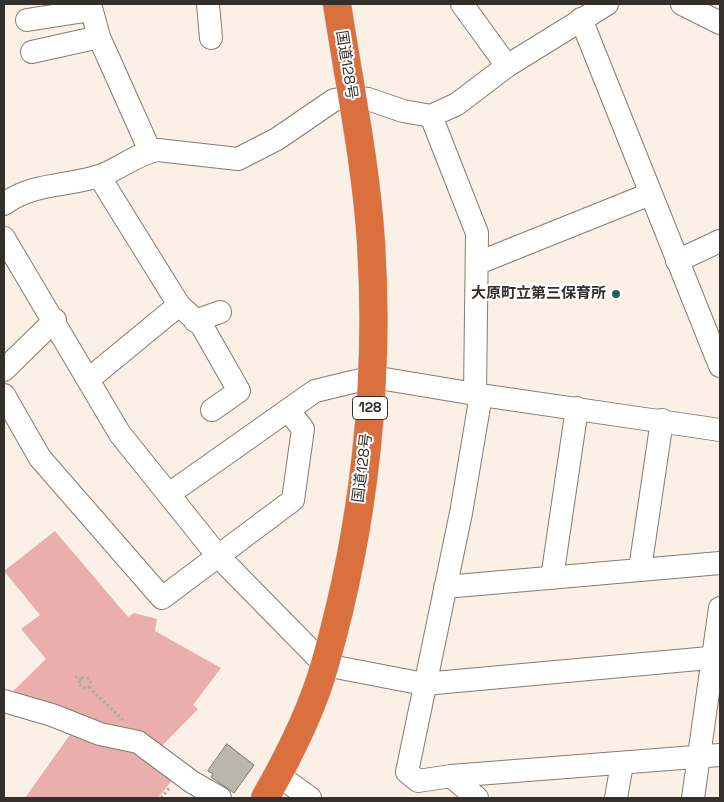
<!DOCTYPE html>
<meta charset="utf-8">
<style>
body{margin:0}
#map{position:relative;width:724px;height:802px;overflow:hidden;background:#faf0e5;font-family:"Space Grotesk",sans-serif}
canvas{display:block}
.frame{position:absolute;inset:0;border:5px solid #332f2b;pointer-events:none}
</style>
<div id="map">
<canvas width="724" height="802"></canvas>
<div class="frame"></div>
</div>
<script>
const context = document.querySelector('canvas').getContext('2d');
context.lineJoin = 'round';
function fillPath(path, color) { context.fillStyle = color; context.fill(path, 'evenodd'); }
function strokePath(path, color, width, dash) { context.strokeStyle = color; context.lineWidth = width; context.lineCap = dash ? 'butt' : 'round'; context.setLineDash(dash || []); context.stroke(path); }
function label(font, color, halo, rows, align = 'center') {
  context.font = font + ' "Space Grotesk","Noto Sans JP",sans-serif'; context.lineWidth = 4; context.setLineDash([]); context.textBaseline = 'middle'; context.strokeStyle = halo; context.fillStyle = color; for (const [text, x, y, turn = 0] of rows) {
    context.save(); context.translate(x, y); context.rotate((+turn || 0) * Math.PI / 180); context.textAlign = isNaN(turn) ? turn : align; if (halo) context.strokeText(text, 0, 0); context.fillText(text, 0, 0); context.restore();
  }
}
const green = new Path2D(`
 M55,531L128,617L134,613L157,619L155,631L221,668L193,705L198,709L156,752L10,694L46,659L21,629L40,615L4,571Z
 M74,729L127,743L173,779L158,798H25Z`);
const building = new Path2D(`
 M227,744L254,765L234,793L211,777L213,774L208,771Z`);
const path = new Path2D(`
 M75,676L81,680
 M79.5 683a5.5 5.5 0 1 1 11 0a5.5 5.5 0 1 1-11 0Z
 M89,687L123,720
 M161,798L170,787`);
const minor = new Path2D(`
 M90,4L99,37L150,151
 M208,4L211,38
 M462,4L507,66
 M682,4L720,23
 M581,19L720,366
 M27,20L91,10
 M32,52L99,37
 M431,116L477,233L475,394
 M99,176L179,305L202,326L239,391L212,410
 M4,204C34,182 68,187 102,175C121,168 138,153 158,150L238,159L277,139L334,100L351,97L368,99L403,111L431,116L457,104L507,66L607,4
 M4,238L120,434L218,556L325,665L424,684L720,657
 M677,261L720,241
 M478,263L650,194
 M195,321L220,312
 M4,370L55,320
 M89,379L179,305
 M4,395L40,458L162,598L293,500L303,429L288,410
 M481,395L461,513L407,772L418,781L451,776L720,755
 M169,494L315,391L373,377L481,395L720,430
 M640,569L662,420
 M552,578L577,408
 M445,587L720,563
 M4,701L52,715L100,734L138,742L192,782L220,798
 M278,775L310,798
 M451,776L477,798
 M616,798L622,764
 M693,798L720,608`);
const highway = new Path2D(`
 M265,798C289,756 312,711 325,664C364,528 380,383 371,243C366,163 349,83 337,4`);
const markers = [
 [616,294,5,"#1f6557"]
];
const shields = [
 [370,408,35]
];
const shieldNames = [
 ["128",370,408]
];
const streetNames = [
 ["国道128号",346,65,81],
 ["国道128号",363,468,-83]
];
const poiNames = [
 ["大原町立第三保育所",606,294]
];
fillPath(green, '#eaafac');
fillPath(building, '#bbb6aa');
strokePath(building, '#7e796e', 1);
strokePath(minor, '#857c73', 24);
strokePath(highway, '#d2d1d0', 29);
strokePath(path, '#b2aba2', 3, [2.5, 2.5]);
strokePath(minor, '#fff', 22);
strokePath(highway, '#d9703e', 28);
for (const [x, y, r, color] of markers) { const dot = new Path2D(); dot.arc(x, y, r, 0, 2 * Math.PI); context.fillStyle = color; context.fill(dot); strokePath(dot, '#fff', 2); }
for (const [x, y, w] of shields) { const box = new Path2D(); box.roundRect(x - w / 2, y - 11.5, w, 23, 4); context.fillStyle = '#fff'; context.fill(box); strokePath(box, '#332f2b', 1); }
label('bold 14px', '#332f2b', null, shieldNames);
label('15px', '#332f2b', '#fff', streetNames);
label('bold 15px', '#332f2b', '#fff', poiNames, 'right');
</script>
